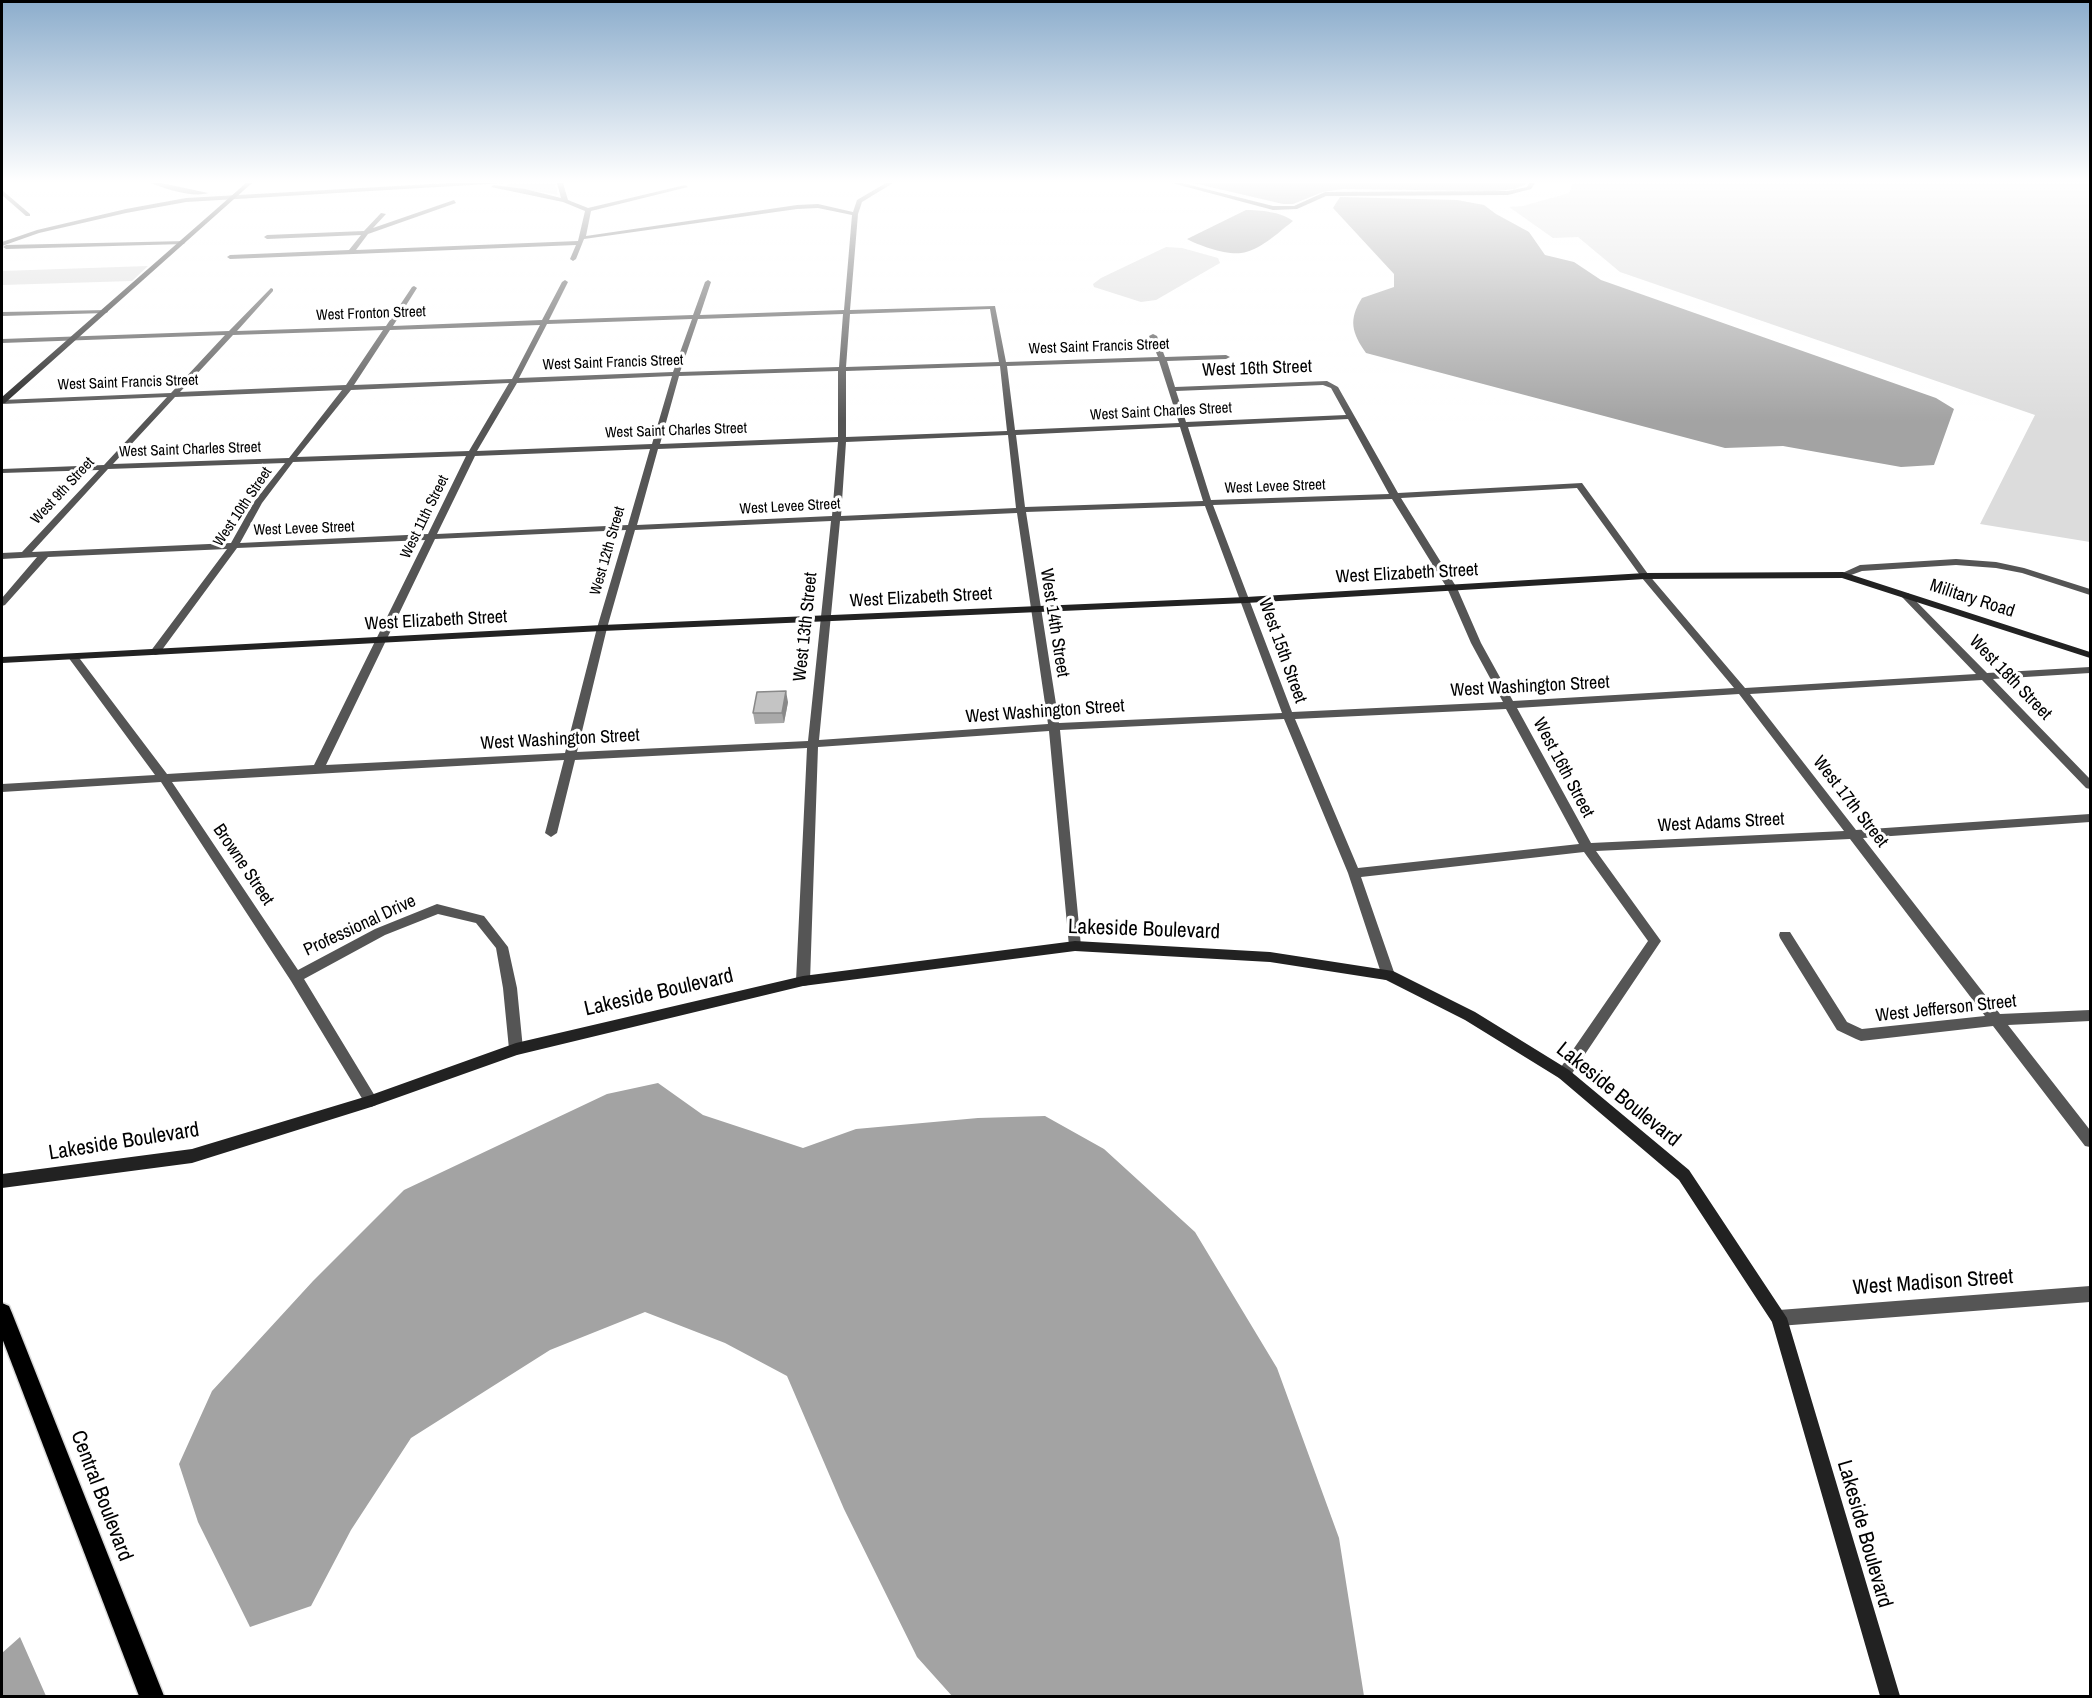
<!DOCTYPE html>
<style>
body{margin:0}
#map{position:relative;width:2092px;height:1698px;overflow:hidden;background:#fff;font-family:"Archivo Narrow",sans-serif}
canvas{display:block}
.frame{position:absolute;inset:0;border:3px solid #000;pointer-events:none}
</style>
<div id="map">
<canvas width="2092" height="1698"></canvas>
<div class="frame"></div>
</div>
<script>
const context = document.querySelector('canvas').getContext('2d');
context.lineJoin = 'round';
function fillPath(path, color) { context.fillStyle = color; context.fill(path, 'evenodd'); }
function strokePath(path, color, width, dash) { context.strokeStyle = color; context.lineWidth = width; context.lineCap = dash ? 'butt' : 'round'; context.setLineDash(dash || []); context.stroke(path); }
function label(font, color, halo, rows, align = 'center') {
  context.font = font + ' "Archivo Narrow",sans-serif'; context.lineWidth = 6; context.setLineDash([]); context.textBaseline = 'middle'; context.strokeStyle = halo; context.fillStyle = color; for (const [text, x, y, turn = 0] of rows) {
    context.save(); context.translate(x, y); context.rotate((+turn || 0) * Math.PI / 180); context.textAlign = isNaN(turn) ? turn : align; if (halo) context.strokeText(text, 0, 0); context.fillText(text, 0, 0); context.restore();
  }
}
const green = new Path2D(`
 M515,183H555L558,195L503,186Z
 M1573,183H2090V542L1980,524L2035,415L1620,272L1578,237L1553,238L1509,207L1523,206L1569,193Z
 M1166,247L1182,248L1218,258L1220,263L1156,300L1141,302L1094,287L1093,284L1101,278Z
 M148,266L132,281L2,285V271Z`);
const water = new Path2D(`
 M1193,183H1528L1515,189L1496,191L1342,189L1323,192L1293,204H1283Z
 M1340,197L1457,200L1484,205L1496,214L1529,232L1545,255L1574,262L1601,280L1936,398L1954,409L1934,465L1901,467L1783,446L1725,448L1366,353C1352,333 1348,320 1362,298L1394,287V274L1333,208Z
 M1246,210C1260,210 1282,212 1293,221C1279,232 1259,251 1241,253C1226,255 1200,246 1187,239Z
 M658,1083L703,1115L803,1148L856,1129L978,1118L1045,1116L1104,1149L1195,1232L1277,1368L1339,1538L1364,1696H952L917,1657L844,1509L787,1376L725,1343L645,1312L550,1350L411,1438L351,1530L311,1606L250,1627L198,1522L179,1464L212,1391L313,1281L404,1190L607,1094Z
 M20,1637L46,1696H2V1653Z`);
const street = new Path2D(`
 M151,183H161L208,193C193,198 165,189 151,183Z
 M449,183H504L186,202L126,213L39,233L2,246V242L37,230L126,209L186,198Z
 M557,183H563L568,200L588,208L685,185L688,187L591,211L586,236L797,205L818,204L853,212L857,200L886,183H893L862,202L858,214L850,310L995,306L1006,362L1158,357L1149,336L1153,334L1157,336L1165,357L1226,355L1230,357L1226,359L1167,361L1175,387L1327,381L1338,387L1398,493L1582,483L1648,574L1745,688L1976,674L1902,597V593H1908L1987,673L2090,667V673L1993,679L2090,779V789L2086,788L1982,680L1750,694L1856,830L2090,814V822L1863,838L2000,1014L2090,1010V1021L2008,1025L2090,1130V1147L2085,1146L1993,1026L1861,1041L1856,1039L1837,1030L1780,938L1779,935L1780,932H1790L1847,1022L1862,1029L1985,1016L1850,839L1596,851L1661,941L1569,1078L1564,1080L1559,1078L1557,1074L1559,1070L1648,941L1584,852L1361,877L1395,975L1393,979L1388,980L1383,979L1348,873L1284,719L1060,730L1081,946L1080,950H1070L1069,946L1049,731L818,747L810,981L808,985L803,986L798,985L796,981L807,748L575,760L557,833L551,837L545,833L564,760L172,782L298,970L375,929L437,904L484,916L508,947L517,988L523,1049L521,1053L516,1055L511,1053L509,1049L503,988L496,948L476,923L438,914L385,935L304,979L378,1101L376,1105L371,1107L366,1105L291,981L161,782L2,792V784L155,775L68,657L73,654L77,655L167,774L314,765L425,540L237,548L159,654L155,655L150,652L227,549L48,557L5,605L2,606V598L37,557L2,559V553L22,552L99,470L2,473V469L104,465L167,397L2,404V400L171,393L225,335L2,343V339L229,331L271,288L273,289V291L237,331L386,326L412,287L414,286L417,288L393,326L542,320L562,282L565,280L568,282L549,320L693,315L705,282L708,280L711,282L700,315L844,310L852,215L818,208L797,209L584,239L576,259L573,261L570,259L576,245L230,259L227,257L230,255L349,250L361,235L267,239L264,237L267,235L364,231L381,213L386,214L373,228L454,200L456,203L368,234L356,250L578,241L585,211L563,202L491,187L494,185L525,189L561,198ZM990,309L999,362L846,367L850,314ZM843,314L839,367L680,372L698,319ZM692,319L673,372L519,378L547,324ZM540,325L512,379L354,385L390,330ZM383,330L346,385L180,392L233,335ZM1159,361L1179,423L1015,430L1007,366ZM1000,366L1007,431L846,437V371ZM838,371V437L660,444L679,376ZM672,376L652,444L477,451L517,383ZM509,383L469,451L297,457L351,390ZM1323,385L1331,388L1346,415L1186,422L1176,391ZM342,390L289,458L113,464L175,397ZM1348,419L1389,494L1211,500L1188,427ZM1180,427L1203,501L1025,507L1016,435ZM1008,435L1016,508L841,516L846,442ZM838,442L832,516L637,525L658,449ZM650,449L628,525L437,534L475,456ZM466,456L428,534L240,543L262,503L293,462ZM285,463L254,502L231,543L32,552L108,469ZM1577,488L1642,578L1734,688L1513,701L1481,643L1457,588L1401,498ZM1392,499L1447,588L1471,643L1503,702L1292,712L1213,505ZM1205,506L1282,713L1059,723L1026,512ZM1017,513L1048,724L819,740L840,521ZM831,521L808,741L577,752L607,628L635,530ZM626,530L597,628L565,753L326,765L435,539ZM1739,694L1844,831L1591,843L1517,708ZM1506,709L1579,844L1358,868L1295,719Z
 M1172,183H1182L1273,206H1294L1325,192L1508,191L1527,187L1529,183H1535L1531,189L1508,195L1326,196L1297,209L1273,210Z
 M2,190L30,214V216H26L2,195Z
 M186,241L184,244L6,249L3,247L6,245Z
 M108,310V312L106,313L2,316V312Z
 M1956,559L1996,562L2024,568L2090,589V595L2022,573L1996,568L1956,565L1862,571L1843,578L1838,575L1860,565Z
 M2090,1286V1302L1779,1326L1773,1324L1771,1318L1773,1312L1779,1310Z`);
const secondary = new Path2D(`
 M246,183H252L5,403H2V397Z
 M1843,572L2090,652V658L1842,578L1645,579L1246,603L602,631L2,663V657L602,625L1246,597L1645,573Z
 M1075,941L1270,952L1393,971L1475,1012L1569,1070L1689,1170L1787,1318L1900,1696H1880L1772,1322L1679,1180L1559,1078L1465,1020L1386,980L1270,962L1075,951L803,986L517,1055L371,1107L192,1163L2,1188V1174L192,1149L371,1095L516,1043L803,976Z`);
const primary = new Path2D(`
 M2,1303L9,1306L12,1313L164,1696H139L2,1338Z`);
const wall = new Path2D(`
 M788,702L784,723L755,724L753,713Z`);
const shadedWall = new Path2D(`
 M786,691L788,702L784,723L782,713Z`);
const building = new Path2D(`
 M786,691L782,713H753L757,692Z`);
const farStreetnames = [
 ["West Fronton Street",371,314,-2],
 ["West Saint Francis Street",1099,347,-2],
 ["West Saint Francis Street",613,363,-2],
 ["West Saint Francis Street",128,383,-2],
 ["West Saint Charles Street",1161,412,-3],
 ["West Saint Charles Street",676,431,-2],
 ["West Saint Charles Street",190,450,-2],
 ["West Levee Street",1275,487,-2],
 ["West 9th Street",63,491,-47],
 ["West 10th Street",243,507,-56],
 ["West Levee Street",790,507,-3],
 ["West 11th Street",425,517,-64],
 ["West Levee Street",304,529,-2],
 ["West 12th Street",608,551,-74]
];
const streetNames = [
 ["West 16th Street",1257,369,-2],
 ["West Elizabeth Street",1407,574,-3],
 ["West Elizabeth Street",921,598,-3],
 ["Military Road",1972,599,18],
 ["West Elizabeth Street",436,621,-3],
 ["West 14th Street",1054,623,81],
 ["West 13th Street",806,627,-84],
 ["West 15th Street",1282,651,70],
 ["West 18th Street",2010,678,46],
 ["West Washington Street",1530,687,-3],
 ["West Washington Street",1045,712,-4],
 ["West Washington Street",560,740,-3],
 ["West 16th Street",1563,768,62],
 ["West 17th Street",1850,802,52],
 ["West Adams Street",1721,823,-3],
 ["Browne Street",243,865,56],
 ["Professional Drive",360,926,-25],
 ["West Jefferson Street",1946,1009,-6]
];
const nearStreetnames = [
 ["Lakeside Boulevard",1144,930,2],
 ["Lakeside Boulevard",659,993,-13],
 ["Lakeside Boulevard",1618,1095,39],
 ["Lakeside Boulevard",124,1142,-9],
 ["West Madison Street",1933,1283,-4],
 ["Central Boulevard",101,1496,69],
 ["Lakeside Boulevard",1864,1534,74]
];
fillPath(green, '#dcdcdc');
fillPath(water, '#a3a3a3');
strokePath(primary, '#dbdbdb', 3);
fillPath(street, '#555');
fillPath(secondary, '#222');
fillPath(primary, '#000');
fillPath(wall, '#a9a9a9');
fillPath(shadedWall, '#898989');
fillPath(building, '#c4c4c4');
strokePath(building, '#898989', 1.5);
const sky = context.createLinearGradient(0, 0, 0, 421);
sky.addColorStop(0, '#8cadcc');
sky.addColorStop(0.43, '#fff');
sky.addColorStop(1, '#ffffff00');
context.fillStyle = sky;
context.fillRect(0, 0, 2092, 421);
label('15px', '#000', '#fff', farStreetnames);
label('18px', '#000', '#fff', streetNames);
label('21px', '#000', '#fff', nearStreetnames);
</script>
